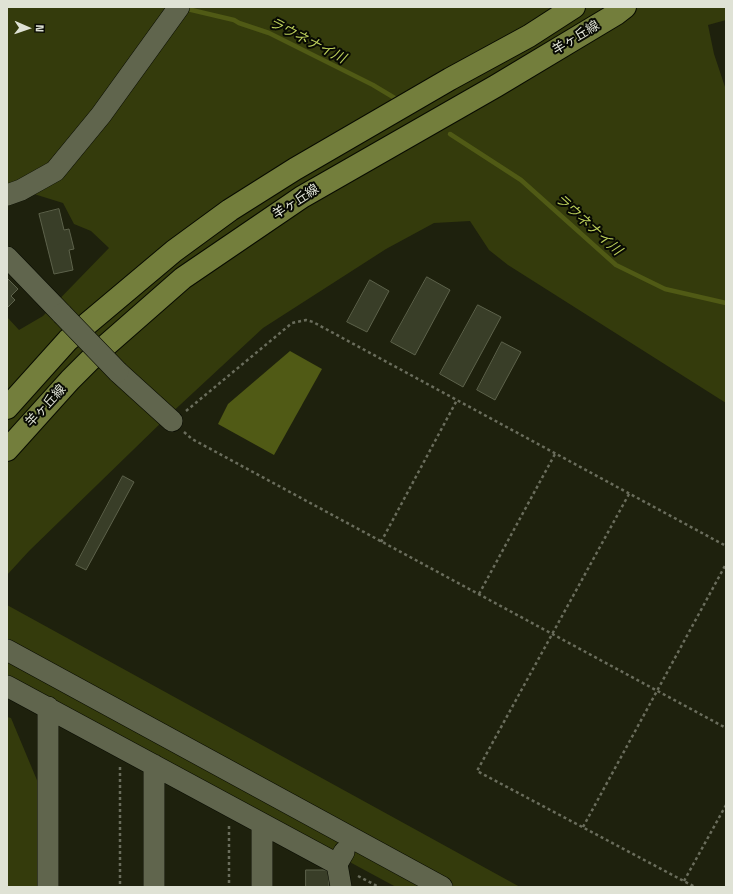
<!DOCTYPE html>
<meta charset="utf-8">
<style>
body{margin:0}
#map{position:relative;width:733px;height:894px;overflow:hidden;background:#1e210d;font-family:"Space Grotesk",sans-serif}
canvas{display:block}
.frame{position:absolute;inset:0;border:8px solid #dfe2d5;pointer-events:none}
.north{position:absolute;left:8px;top:8px;width:40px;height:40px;-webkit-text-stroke:3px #080a03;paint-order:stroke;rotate:92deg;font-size:11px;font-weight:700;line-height:16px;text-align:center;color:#dfe2d5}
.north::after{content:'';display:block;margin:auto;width:14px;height:18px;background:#dfe2d5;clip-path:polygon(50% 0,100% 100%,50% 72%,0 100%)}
</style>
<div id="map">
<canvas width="733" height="894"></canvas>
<div class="frame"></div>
<div class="north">N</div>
</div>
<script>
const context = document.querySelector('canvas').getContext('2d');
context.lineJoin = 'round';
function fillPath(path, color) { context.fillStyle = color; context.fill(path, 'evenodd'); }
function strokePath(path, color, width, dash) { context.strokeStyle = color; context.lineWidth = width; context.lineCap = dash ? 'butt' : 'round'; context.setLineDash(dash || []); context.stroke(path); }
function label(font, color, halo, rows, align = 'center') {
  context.font = font + ' "Space Grotesk","Noto Sans JP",sans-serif'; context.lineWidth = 4; context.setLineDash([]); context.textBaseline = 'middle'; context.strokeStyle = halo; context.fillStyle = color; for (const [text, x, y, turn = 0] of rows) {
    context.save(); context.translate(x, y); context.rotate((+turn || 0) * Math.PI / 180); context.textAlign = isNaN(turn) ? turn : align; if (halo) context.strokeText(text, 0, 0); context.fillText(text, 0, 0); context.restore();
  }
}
const green = new Path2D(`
 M7,7H726V20L708,25L714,54L726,90V403L508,265L489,250L470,221L434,223L386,249L263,328L167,417L29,551L7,575V317L19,330L43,316L109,248L91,231L74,224L63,203L21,190L7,189Z
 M7,605L520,887H396L7,677Z
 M7,717L11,718L39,785L52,878L59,887H7Z`);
const water = new Path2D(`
 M290,351L322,369L274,455L218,424L228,404Z`);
const stream = new Path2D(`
 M183,8L234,20L239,23L269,33L373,85L398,100
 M450,134L521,180L616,265L665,289L726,303`);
const building = new Path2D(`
 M59,209L64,230L69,229L74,249L69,250L73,270L54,274L39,214Z
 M427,277L450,290L415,355L391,342Z
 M7,278L18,289L11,296L15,300L7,308Z
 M370,280L389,291L367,332L347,322Z
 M478,305L501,317L463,387L440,374Z
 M502,342L521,352L495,400L477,390Z
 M123,476L134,482L86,570L76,565Z
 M306,870H329V887H306Z`);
const path = new Path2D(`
 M186,411L292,323L306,320L313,322L726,546
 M184,432L192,439L726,728
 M629,494L477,771L695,887
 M381,542L457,400
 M479,594L555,454
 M120,767V887
 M229,826V887
 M583,827L726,564
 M358,876L379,887
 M684,881L726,805`);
const minor = new Path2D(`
 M7,195L21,190L55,171L101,115L179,7
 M7,257L62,314
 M118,372L172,421
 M7,650L442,887
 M7,686L337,864
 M154,765V887
 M262,824V887
 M48,887V707
 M341,887L337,864L344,852`);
const major = new Path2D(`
 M7,408L68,340L174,251L230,210L295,169L450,79L529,36L574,7
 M7,450L70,380L94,356L183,278L302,197L496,86L616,14L625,7`);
const minorBridge = new Path2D(`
 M62,314L118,372`);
const streetNames = [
 ["羊ヶ丘線",576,38,-31],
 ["羊ヶ丘線",296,202,-33],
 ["羊ヶ丘線",46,406,-47]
];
const waterNames = [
 ["ラウネナイ川",307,41,27],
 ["ラウネナイ川",588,225,42]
];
fillPath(green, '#343b0c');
fillPath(water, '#505a15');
strokePath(stream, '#505a15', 4.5);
fillPath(building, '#393e28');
strokePath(building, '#5d624b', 1);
strokePath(minor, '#080b00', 22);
strokePath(major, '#080b00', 24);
strokePath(path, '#6a6d5c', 2.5, [3, 3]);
strokePath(minor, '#60654d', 21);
strokePath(major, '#737e3c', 22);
strokePath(minorBridge, '#080b00', 22, []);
strokePath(minorBridge, '#60654d', 21);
label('13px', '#dfe2d5', '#080a03', streetNames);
label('italic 14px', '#bccf5a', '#080a03', waterNames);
</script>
